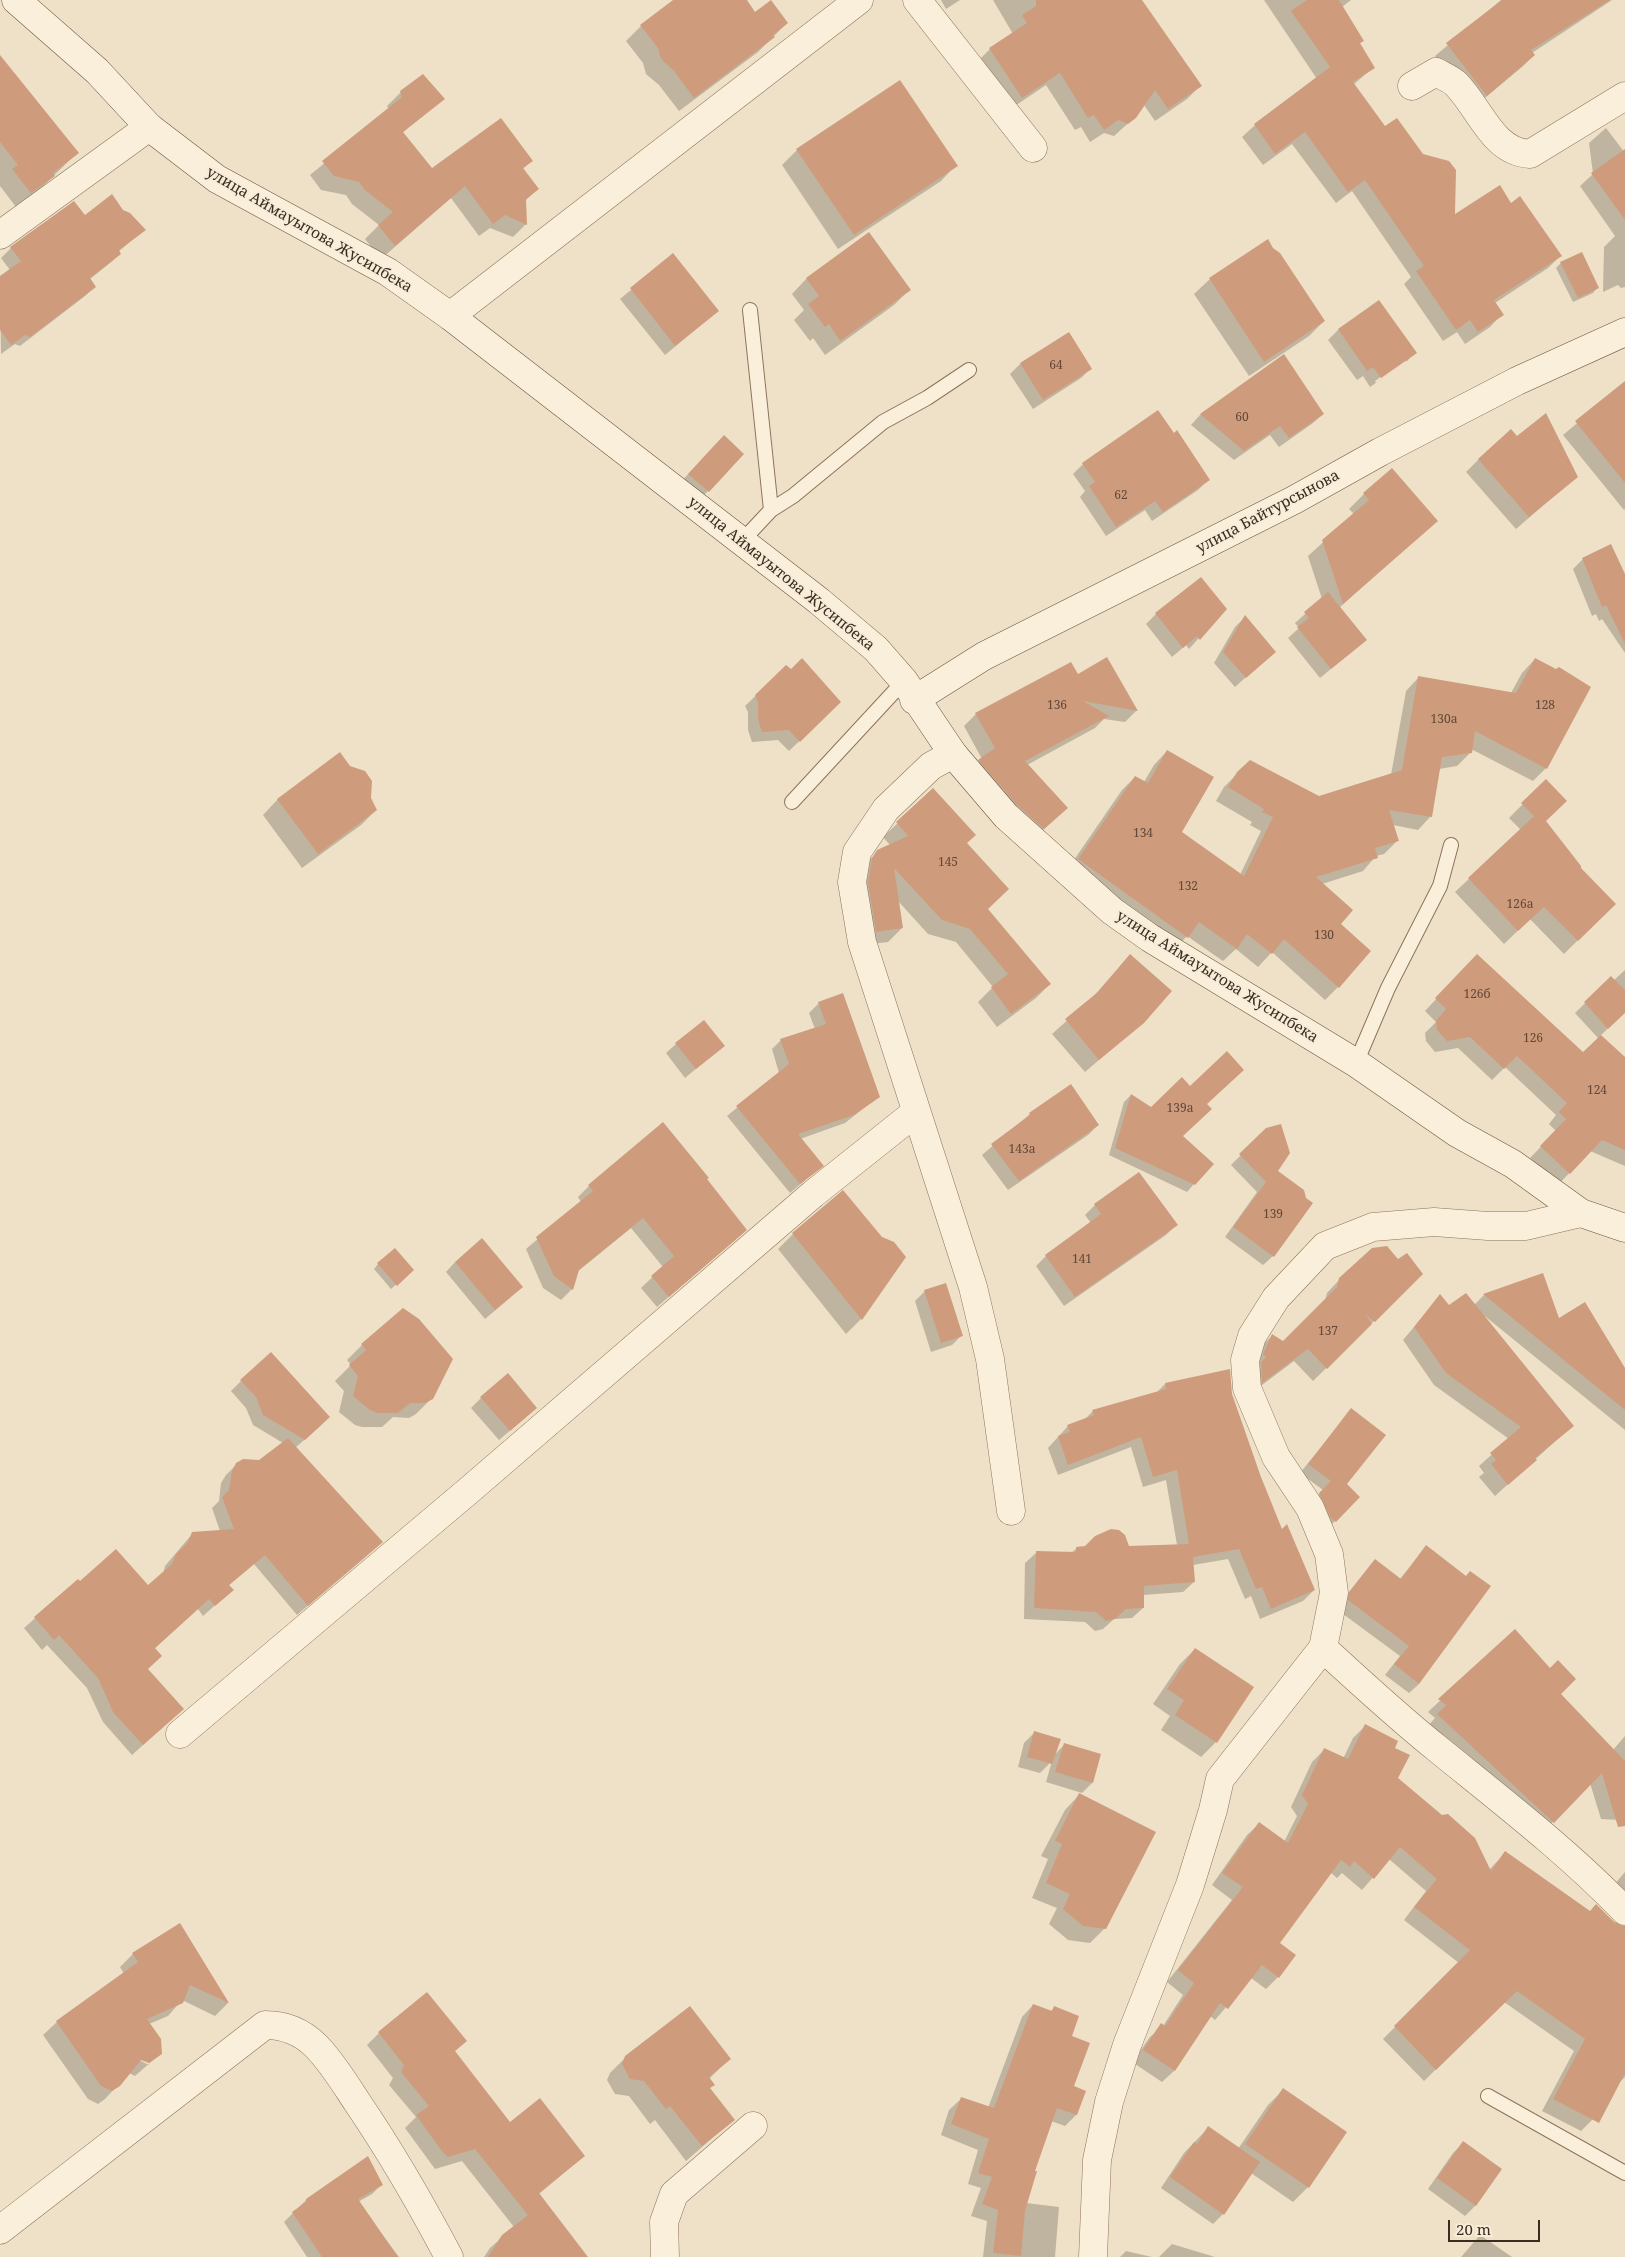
<!DOCTYPE html>
<meta charset="utf-8">
<style>
body{margin:0}
#map{position:relative;width:1625px;height:2257px;overflow:hidden;background:#efe1c7;font-family:"Noto Serif",serif}
canvas{display:block}
.scale{position:absolute;left:1448px;top:2220px;width:92px;height:22px;box-sizing:border-box;border:2px solid #3c2c20;border-top:0;padding-left:6px;font-size:15px;line-height:18px;white-space:nowrap;color:#3c2c20;-webkit-text-stroke:4px #f6ecd7;paint-order:stroke}
</style>
<div id="map">
<canvas width="1625" height="2257"></canvas>
<div class="scale">20 m</div>
</div>
<script>
const context = document.querySelector('canvas').getContext('2d');
context.lineJoin = 'round';
function fillPath(path, color) { context.fillStyle = color; context.fill(path, 'evenodd'); }
function strokePath(path, color, width, dash) { context.strokeStyle = color; context.lineWidth = width; context.lineCap = dash ? 'butt' : 'round'; context.setLineDash(dash || []); context.stroke(path); }
function label(font, color, halo, rows, align = 'center') {
  context.font = font + ' "Noto Serif",serif'; context.lineWidth = 4; context.setLineDash([]); context.textBaseline = 'middle'; context.strokeStyle = halo; context.fillStyle = color; for (const [text, x, y, turn = 0] of rows) {
    context.save(); context.translate(x, y); context.rotate((+turn || 0) * Math.PI / 180); context.textAlign = isNaN(turn) ? turn : align; if (halo) context.strokeText(text, 0, 0); context.fillText(text, 0, 0); context.restore();
  }
}
const shadow = new Path2D(`
 M676,0H745L755,14L787,23L758,52L679,111L659,85L646,74L643,63L626,41L641,26Z
 M941,0H960L946,9Z
 M993,0H1140L1200,86L1187,99L1155,121L1144,105L1135,117L1114,136L1104,133L1090,142L1081,127L1075,130L1046,85L1009,110L977,62L990,49L1013,34Z
 M1264,0H1351L1342,7L1362,41L1359,44L1374,67L1353,85L1453,216L1511,204L1560,256L1548,268L1495,303L1502,314L1490,327L1465,344L1457,332L1443,341L1404,284L1411,277L1352,191L1336,203L1292,144L1263,165L1242,137L1255,125L1317,79Z
 M1501,0H1612L1532,53L1534,55L1522,67L1474,107L1435,56Z
 M0,68L77,153L38,191L16,207L0,186Z
 M900,81L956,165L941,181L838,249L782,165L797,150Z
 M401,92L443,99L402,133L432,170L531,161L523,169L538,189L525,201L526,224L513,237L490,228L479,236L451,198L381,259L365,239L379,225L352,204L346,195L321,190L310,175L389,110L387,106Z
 M1606,128L1625,153V287L1621,288L1618,285L1603,292L1604,247L1615,236L1580,186L1593,174L1589,143Z
 M85,217L144,230L118,252L120,254L110,263L90,279L95,286L85,296L20,346L15,344L1,354L0,278L10,270L1,258L11,248Z
 M673,255L718,311L665,355L620,299Z
 M1561,263L1597,288L1593,293L1573,302L1556,268Z
 M807,278L909,290L894,305L825,355L813,338L810,341L794,320L804,310L792,294Z
 M1210,279L1324,321L1309,336L1249,376L1194,294Z
 M1379,301L1415,353L1406,362V359L1375,381L1376,383L1406,362L1370,387L1363,376L1357,380L1328,340L1338,330Z
 M1069,333L1091,368L1081,378L1033,409L1010,374L1020,364Z
 M1283,356L1323,414L1313,423L1279,447L1270,435L1234,460L1191,425L1200,415Z
 M1625,383V509L1624,510L1563,435Z
 M1517,438L1576,477L1516,529L1466,472L1479,459Z
 M714,446L708,491L698,501L679,484Z
 M1083,464L1208,480L1198,490L1152,521L1145,510L1106,536L1080,497L1085,491L1073,474Z
 M1364,494L1436,521L1339,608L1355,649L1320,678L1288,638L1299,628L1295,623L1322,599L1308,556L1354,514L1349,509Z
 M1583,559L1625,577V653L1602,619L1599,621L1596,614L1592,616L1573,569Z
 M1225,609L1189,649L1186,645L1172,657L1146,624L1156,614Z
 M1245,617L1264,661L1235,687L1214,663L1235,627Z
 M1535,659L1546,768L1533,781L1471,749L1470,753L1457,766L1439,769L1431,816L1418,830L1393,825L1397,841L1384,854L1376,856L1363,871L1322,884L1339,924L1338,987L1325,1000L1272,952L1258,967L1236,949L1223,961L1187,936L1173,951L1065,873L1122,790L1135,777L1144,782L1154,765L1167,751L1180,833L1240,875L1261,831L1250,825L1252,822L1216,801L1224,787L1250,761L1318,797L1391,775L1406,691L1419,677L1511,693L1522,673Z
 M786,666L840,702L789,751L778,740L752,742L748,730V712L745,706Z
 M1077,676L1137,710L1125,722L1104,719L1095,728L1027,765L1054,820L1031,841L967,773L982,759L964,726L976,714Z
 M350,767L376,810L361,825L302,868L263,815L278,799Z
 M1546,781L1545,821L1580,869L1614,904L1564,954L1530,919L1504,944L1455,892L1521,830L1509,818Z
 M933,790L965,844L987,909L1050,984L1036,998L997,1027L978,1002L993,987L956,942L928,934L898,901L902,928L888,942L862,945L863,866L878,852L890,845L883,837Z
 M1130,955L1143,1022L1085,1072L1052,1034L1091,999Z
 M1466,967L1583,1054L1598,1038L1575,1013L1611,978L1613,981L1625,970V1012L1600,1036L1625,1059V1166L1590,1151L1558,1185L1530,1158L1556,1131L1549,1124L1556,1115L1505,1067L1492,1080L1458,1048L1435,1052L1426,1041L1425,1033L1436,1022L1425,1011Z
 M819,1003L878,1097L845,1123L800,1139L822,1166L790,1193L727,1116L779,1073L772,1049L781,1040L815,1029L809,1013Z
 M676,1044L723,1046L685,1078L666,1053Z
 M1071,1086L1098,1125L1088,1135L1008,1190L982,1155L1030,1114Z
 M1190,1087L1206,1104L1182,1136L1194,1184L1187,1192L1109,1155L1124,1102L1131,1095L1151,1108Z
 M1267,1129L1277,1171L1273,1256L1263,1265L1225,1237L1257,1192L1231,1165Z
 M1139,1173L1176,1225L1166,1235L1064,1306L1036,1266L1046,1256L1091,1223L1085,1215L1095,1205Z
 M706,1179L746,1230L657,1307L641,1288L663,1267L631,1228L577,1272L572,1289L561,1300L543,1288L526,1249L581,1202L578,1197L589,1186Z
 M793,1234L881,1238L904,1257L861,1319L846,1334L778,1249Z
 M1398,1261L1422,1274L1313,1381L1294,1361L1250,1394L1259,1348L1272,1336L1283,1342L1325,1301L1327,1293L1340,1279Z
 M455,1262L511,1297L485,1319L446,1272Z
 M378,1264L408,1274L391,1289L374,1269Z
 M1542,1274L1558,1320L1625,1371V1430L1481,1313L1572,1426L1495,1496L1479,1477L1484,1473L1479,1466L1509,1439L1434,1385L1403,1340L1440,1296L1448,1307L1474,1305L1484,1295Z
 M925,1291L962,1335L952,1345L931,1352L915,1301Z
 M362,1345L432,1398L416,1414L409,1418L393,1417L382,1427H362L355,1425L339,1412L344,1391L335,1381L351,1365L347,1360Z
 M241,1381L319,1427L295,1448L381,1542L297,1615L254,1564L228,1586L232,1590L203,1616L198,1609L154,1649L146,1669L183,1709L132,1755L103,1722L87,1688L47,1645L42,1650L24,1628L78,1580L80,1583L147,1586L163,1574L165,1566L193,1533L220,1531L212,1508L219,1501L221,1483L226,1475L237,1464L260,1461L283,1443L253,1425L246,1408L231,1391Z
 M1165,1384L1231,1394L1260,1478L1281,1531L1314,1590L1303,1601L1260,1619L1251,1596L1245,1599L1228,1559L1193,1565L1194,1582L1183,1592L1143,1595V1608L1132,1618L1114,1619L1103,1629L1095,1631L1085,1622L1024,1619L1025,1563L1036,1553H1071L1077,1548L1177,1545L1166,1480L1143,1487L1131,1447L1058,1475L1048,1448L1068,1426L1084,1420L1093,1411L1156,1393Z
 M481,1398L526,1417L499,1440L471,1408Z
 M1351,1410L1346,1484L1359,1497L1326,1530L1311,1503L1323,1490L1300,1473Z
 M1426,1547L1419,1684L1409,1693L1385,1675L1400,1656L1339,1611L1340,1604L1375,1561L1399,1580Z
 M1514,1631L1559,1694L1613,1750L1625,1736V1824L1621,1820L1601,1819L1590,1783L1541,1834L1427,1727L1435,1718L1428,1712Z
 M1195,1649L1216,1742L1201,1757L1161,1730L1170,1716L1153,1704L1180,1664Z
 M1365,1726L1393,1749L1397,1778L1489,1870L1506,1852L1590,1913L1596,1906L1620,1927H1625V2077L1621,2081L1620,2079L1593,2119L1581,2131L1542,2111L1574,2051L1504,2002L1424,2081L1383,2039L1459,1963L1404,1920L1426,1891L1389,1859L1362,1890L1342,1873L1337,1878L1330,1872L1278,1943L1294,1955L1278,1977L1266,1989L1251,1978L1215,2020L1210,2016L1174,2071L1162,2082L1132,2062L1150,2037L1163,2026L1183,1995L1167,1982L1232,1900L1212,1885L1247,1835L1259,1824L1284,1842L1297,1816L1291,1807L1312,1762L1324,1750L1343,1759L1353,1738Z
 M1034,1733L1054,1755L1064,1745L1092,1783L1082,1793L1046,1782L1052,1761L1040,1773L1018,1767L1024,1743Z
 M1079,1795L1105,1928L1090,1943L1068,1940L1049,1924L1057,1908L1032,1898L1048,1859L1041,1856L1065,1810Z
 M1625,1872V1915L1606,1894Z
 M180,1925L228,2003L215,2016L182,2000L168,2016L149,2024L161,2053L135,2076L129,2073L105,2099L98,2104L88,2099L43,2035L57,2022L124,1974L120,1967L133,1954ZM135,2058L149,2062V2065Z
 M1033,2005L1050,2012L1054,2008L1070,2037L1072,2087L1085,2092L1076,2115L1065,2126L1051,2121L1034,2171L1026,2203L1059,2207L1055,2257H983L987,2221L971,2216L981,2188L968,2184L978,2150L941,2135L949,2110L961,2099L988,2108L1022,2017Z
 M379,2033L465,2041L454,2052L509,2124L584,2156L539,2194L570,2257H484L490,2248L514,2227L462,2161L435,2169L405,2128L416,2117L389,2085L393,2078L367,2045Z
 M626,2057L729,2059L709,2079V2089L733,2120L686,2161L655,2120L650,2124L629,2096L615,2094L607,2080L610,2073Z
 M1283,2090L1308,2187L1293,2202L1251,2173L1223,2214L1213,2224L1161,2188L1184,2153L1208,2128L1238,2149L1268,2105Z
 M1463,2143L1500,2170L1475,2206L1465,2216L1428,2189L1453,2153Z
 M382,2184L372,2194L358,2202L399,2257H307L284,2222L306,2200Z
 M1480,2235L1512,2257H1461Z
 M1172,2244L1215,2257H1159Z
 M1126,2251L1152,2257H1120Z`);
const building = new Path2D(`
 M673,0H747L755,12L771,0L788,23L773,35L775,37L694,98L674,71L661,59L658,48L640,25Z
 M1036,0H1142L1202,86L1168,109L1155,90L1136,118L1128,124L1118,120L1104,130L1094,115L1088,118L1060,73L1022,98L989,48L1027,23L1022,15L1036,6Z
 M1307,0H1339L1364,41L1360,43L1375,68L1353,82L1385,126L1397,118L1423,154L1449,161L1456,170L1455,214L1500,185L1511,203L1520,196L1562,256L1494,300L1504,315L1478,332L1470,320L1456,330L1416,271L1424,266L1365,180L1348,192L1305,132L1275,154L1254,124L1330,67L1291,11Z
 M1502,0H1610L1531,50L1535,55L1487,96L1446,43Z
 M0,55L79,153L53,173L55,176L31,193L12,169L18,165L0,142Z
 M423,74L445,99L403,132L432,168L501,118L533,161L523,168L539,189L526,199L527,225L505,215L493,224L465,186L395,246L378,225L393,212L365,190L359,182L334,176L322,161L402,97L400,91Z
 M900,80L958,166L854,235L796,149Z
 M1625,149V220L1591,173Z
 M112,194L123,210L130,213L146,230L119,250L121,254L90,278L96,287L30,337L25,335L11,345L0,330V276L21,261L10,247L74,201L85,215Z
 M869,232L911,290L840,341L829,324L825,327L808,304L819,296L806,278Z
 M1268,239L1273,248L1280,253L1325,321L1264,362L1209,278Z
 M1582,252L1599,288L1578,298L1560,262Z
 M673,253L719,311L675,346L630,288Z
 M1379,300L1417,353L1381,378L1373,367L1367,371L1338,329Z
 M1069,332L1092,369L1043,400L1020,363Z
 M1284,354L1324,414L1289,438L1280,426L1244,451L1200,414Z
 M1625,381V483L1575,421Z
 M1158,410L1174,433L1177,430L1210,480L1163,512L1155,501L1116,527L1089,486L1095,482L1082,463Z
 M1546,413L1578,477L1529,517L1478,459L1511,429L1517,436Z
 M724,435L744,454L709,492L688,474Z
 M1392,468L1438,521L1343,604L1322,540L1369,500L1363,493Z
 M1611,544L1625,574V644L1606,605L1602,607L1582,558Z
 M1201,577L1227,609L1200,640L1197,636L1183,648L1155,613Z
 M1328,592L1367,640L1331,669L1297,627L1309,618L1304,612Z
 M1245,615L1276,652L1246,678L1223,652Z
 M1107,657L1138,711L1083,701L1109,716L1025,761L1068,808L1044,829L1017,805L978,760L995,748L975,713L1071,662L1078,674Z
 M802,658L841,702L800,742L789,730L762,732L758,719V702L755,695L786,665L791,669Z
 M1535,658L1556,669L1559,667L1591,687L1547,769L1475,731L1472,753L1442,757L1432,817L1389,810L1399,841L1375,848L1378,858L1316,877L1353,910L1341,924L1371,951L1339,988L1284,939L1272,954L1247,934L1237,949L1199,922L1188,938L1078,859L1135,776L1148,783L1167,750L1214,777L1182,832L1244,876L1273,817L1262,812L1264,809L1228,787L1237,772L1250,760L1319,796L1402,770L1418,676L1516,693Z
 M340,752L350,766L365,771L372,781L371,798L377,810L318,854L277,799Z
 M1546,779L1567,801L1546,821L1581,866V868L1616,904L1578,941L1544,907L1518,931L1468,878L1534,816L1521,803Z
 M933,788L976,835L967,843L1009,889L988,909L1051,984L1011,1014L991,987L1008,974L970,929L942,920L894,868L903,928L876,932L868,882L872,858L877,850L908,836L896,822Z
 M1130,954L1172,991L1144,1023L1099,1060L1065,1019L1098,992Z
 M1477,954L1583,1052L1601,1035L1625,1057V1150L1602,1140L1570,1174L1540,1146L1566,1119L1559,1112L1567,1103L1517,1056L1504,1069L1470,1037L1447,1041L1437,1030L1436,1021L1446,1009L1435,998Z
 M1611,976L1625,990V1013L1608,1029L1584,1002Z
 M843,993L880,1097L854,1115L798,1134L824,1166L800,1184L736,1106L789,1064L780,1039L826,1024L818,1002Z
 M704,1020L725,1046L696,1069L675,1043Z
 M1227,1051L1244,1070L1207,1104L1212,1109L1183,1136L1214,1164L1195,1185L1115,1148L1131,1094L1151,1107L1182,1077L1190,1086Z
 M1071,1084L1099,1125L1019,1181L991,1144L1030,1115L1029,1113Z
 M663,1122L709,1178L707,1179L747,1230L669,1297L651,1276L674,1256L643,1218L579,1270L573,1290L554,1276L536,1237L593,1191L588,1185Z
 M1281,1124L1290,1153L1278,1171L1304,1190L1306,1198L1313,1203L1274,1257L1233,1227L1266,1182L1239,1154L1266,1128Z
 M1139,1172L1178,1225L1075,1297L1045,1255L1101,1214L1094,1204Z
 M843,1190L882,1237L894,1242L906,1257L862,1320L792,1233Z
 M482,1238L523,1287L495,1310L455,1262Z
 M1387,1246L1398,1259L1407,1253L1423,1274L1375,1322L1366,1315L1372,1324L1327,1369L1308,1349L1262,1383L1261,1362L1266,1357L1263,1354L1272,1334L1283,1341L1337,1287L1339,1278L1372,1248Z
 M395,1248L414,1270L397,1286L377,1263Z
 M1543,1273L1559,1318L1585,1302L1625,1368V1410L1483,1294Z
 M946,1283L963,1336L941,1343L924,1290Z
 M1466,1293L1574,1426L1535,1458L1537,1460L1508,1485L1491,1464L1496,1460L1490,1453L1521,1427L1446,1373L1414,1327L1440,1294L1449,1305Z
 M403,1308L419,1319L453,1359L433,1399L425,1403H410L398,1413H378L370,1410L353,1396L358,1376L349,1365L366,1350L361,1344Z
 M271,1352L330,1417L305,1440L263,1415L256,1397L240,1380Z
 M1230,1369L1232,1394L1261,1477L1282,1529L1287,1524L1315,1590L1271,1609L1262,1587L1256,1589L1239,1549L1193,1557L1195,1582L1144,1586V1608L1126,1609L1115,1619L1106,1621L1096,1612L1034,1608L1036,1551L1076,1552V1547L1085,1546L1095,1536L1111,1529L1119,1530L1125,1535L1129,1546L1189,1544L1177,1470L1153,1477L1141,1437L1068,1465L1058,1436L1070,1432L1067,1425L1094,1415L1092,1410L1166,1389L1165,1383Z
 M508,1373L537,1408L510,1431L480,1397Z
 M1351,1408L1386,1435L1347,1484L1360,1497L1336,1522L1330,1517L1319,1493L1331,1481L1308,1464Z
 M288,1438L383,1542L308,1606L265,1555L229,1585L234,1590L215,1606L209,1599L155,1648L162,1656L148,1669L184,1709L143,1745L113,1712L98,1678L59,1635L54,1640L34,1617L78,1579L80,1581L116,1549L148,1585L172,1564L176,1554L188,1542L192,1532L234,1529L222,1497L229,1490L232,1471L236,1463L243,1459L259,1460Z
 M1426,1545L1466,1576L1470,1571L1491,1586L1419,1684L1394,1664L1409,1646L1348,1600L1349,1592L1375,1559L1401,1579Z
 M1515,1629L1550,1668L1558,1660L1576,1679L1561,1694L1625,1761V1826L1618,1827L1602,1773L1554,1823L1437,1714L1446,1705L1438,1699Z
 M1195,1648L1254,1687L1217,1743L1175,1715L1184,1700L1167,1689Z
 M1365,1724L1398,1741L1395,1748L1410,1755L1398,1778L1442,1815L1448,1814L1475,1838L1491,1871L1505,1851L1590,1911L1596,1904L1614,1922L1625,1926V2073L1599,2123L1553,2099L1585,2039L1517,1991L1436,2070L1394,2026L1470,1950L1414,1907L1437,1879L1400,1847L1374,1879L1354,1861L1350,1867L1341,1860L1280,1943L1296,1955L1279,1978L1262,1965L1228,2009L1220,2003L1175,2071L1143,2050L1161,2023L1165,2026L1194,1983L1178,1970L1243,1887L1222,1873L1259,1822L1288,1843L1308,1804L1302,1795L1324,1748L1348,1759Z
 M1034,1731L1061,1739L1052,1764L1027,1757Z
 M1064,1743L1101,1754L1093,1783L1055,1772Z
 M1079,1793L1156,1832L1106,1929L1083,1926L1063,1909L1070,1894L1046,1883L1062,1844L1055,1841Z
 M180,1923L229,2003L190,1985L183,2003L147,2019L161,2039L162,2054L149,2063L141,2060L120,2086L112,2091L101,2086L56,2021L138,1962L132,1953Z
 M427,1992L467,2041L455,2051L510,2122L540,2098L585,2156L539,2193L588,2257H488L502,2235L528,2215L475,2149L448,2157L441,2150L416,2115L429,2106L401,2072L404,2065L378,2032Z
 M1033,2004L1052,2011L1054,2006L1079,2016L1072,2036L1090,2043L1074,2086L1086,2091L1077,2115L1057,2108L1035,2171H1037L1025,2211L1021,2256L993,2253L998,2210L982,2204L992,2177L978,2173L989,2139L951,2124L961,2097L994,2108Z
 M690,2006L731,2059L709,2077L715,2085L710,2088L735,2120L702,2146L670,2106L666,2109L644,2081L630,2079L622,2064L625,2056Z
 M1283,2088L1347,2132L1309,2188L1245,2144Z
 M1208,2126L1260,2162L1224,2215L1170,2177L1194,2142L1197,2144Z
 M1463,2141L1502,2169L1476,2206L1437,2178Z
 M368,2156L383,2185L358,2199L398,2257H322L292,2212L306,2202V2199Z`);
const lane = new Path2D(`
 M750,310L771,510
 M743,540L771,510L793,496L883,422L927,398L969,370
 M792,802L904,681
 M1356,1063L1388,988L1440,886L1451,845
 M1488,2096L1625,2173`);
const street = new Path2D(`
 M917,0L1033,148
 M1412,86L1436,72C1443,76 1451,79 1456,84C1480,108 1492,152 1530,154L1625,96
 M0,235L149,127
 M450,316L859,0
 M953,754L931,766L886,809L857,852L852,882L862,942L973,1287L990,1359L1011,1511
 M1323,1648C1361,1683 1399,1718 1439,1750C1503,1802 1568,1852 1625,1911
 M180,1734L467,1492L813,1194L916,1112
 M0,2230L265,2025C285,2025 302,2032 316,2046C332,2062 345,2084 357,2102C391,2152 421,2204 449,2257
 M665,2257L664,2222L674,2194L753,2126
 M1093,2257L1097,2160L1109,2102L1127,2045L1190,1885L1213,1810L1220,1779L1323,1648L1334,1593L1329,1554L1310,1508L1276,1457L1247,1388L1245,1360L1252,1336L1276,1298L1325,1246L1373,1227L1434,1222L1488,1226H1526L1581,1213`);
const secondary = new Path2D(`
 M16,0L97,71L149,127L217,179L388,272L450,316L819,601L876,649L904,681L953,754L1006,816L1112,911L1150,938L1356,1063L1457,1133L1513,1164L1581,1213L1625,1228
 M914,700L984,656L1294,500L1380,452L1517,381L1625,332`);
const numberNames = [
 ["64",1056,366],
 ["60",1242,418],
 ["62",1121,496],
 ["136",1057,706],
 ["128",1545,706],
 ["130а",1444,720],
 ["134",1143,834],
 ["145",948,863],
 ["132",1188,887],
 ["126а",1520,905],
 ["130",1324,936],
 ["126б",1477,995],
 ["126",1533,1039],
 ["124",1597,1091],
 ["139а",1180,1109],
 ["143а",1022,1150],
 ["139",1273,1215],
 ["141",1082,1260],
 ["137",1328,1332]
];
const streetNames = [
 ["улица Аймауытова Жусипбека",309,230,30],
 ["улица Байтурсынова",1268,512,-28],
 ["улица Аймауытова Жусипбека",781,574,39],
 ["улица Аймауытова Жусипбека",1217,977,32]
];
fillPath(shadow, '#0003');
fillPath(building, '#ce9b7d');
strokePath(lane, '#8c735c', 16);
strokePath(street, '#8c735c', 29);
strokePath(secondary, '#6d543f', 29);
strokePath(lane, '#f9efdb', 14);
strokePath(street, '#f9efdb', 28);
strokePath(secondary, '#f9efdb', 28);
label('12px', '#604837', null, numberNames);
label('15px', '#3c2c20', '#f6ecd7', streetNames);
</script>
